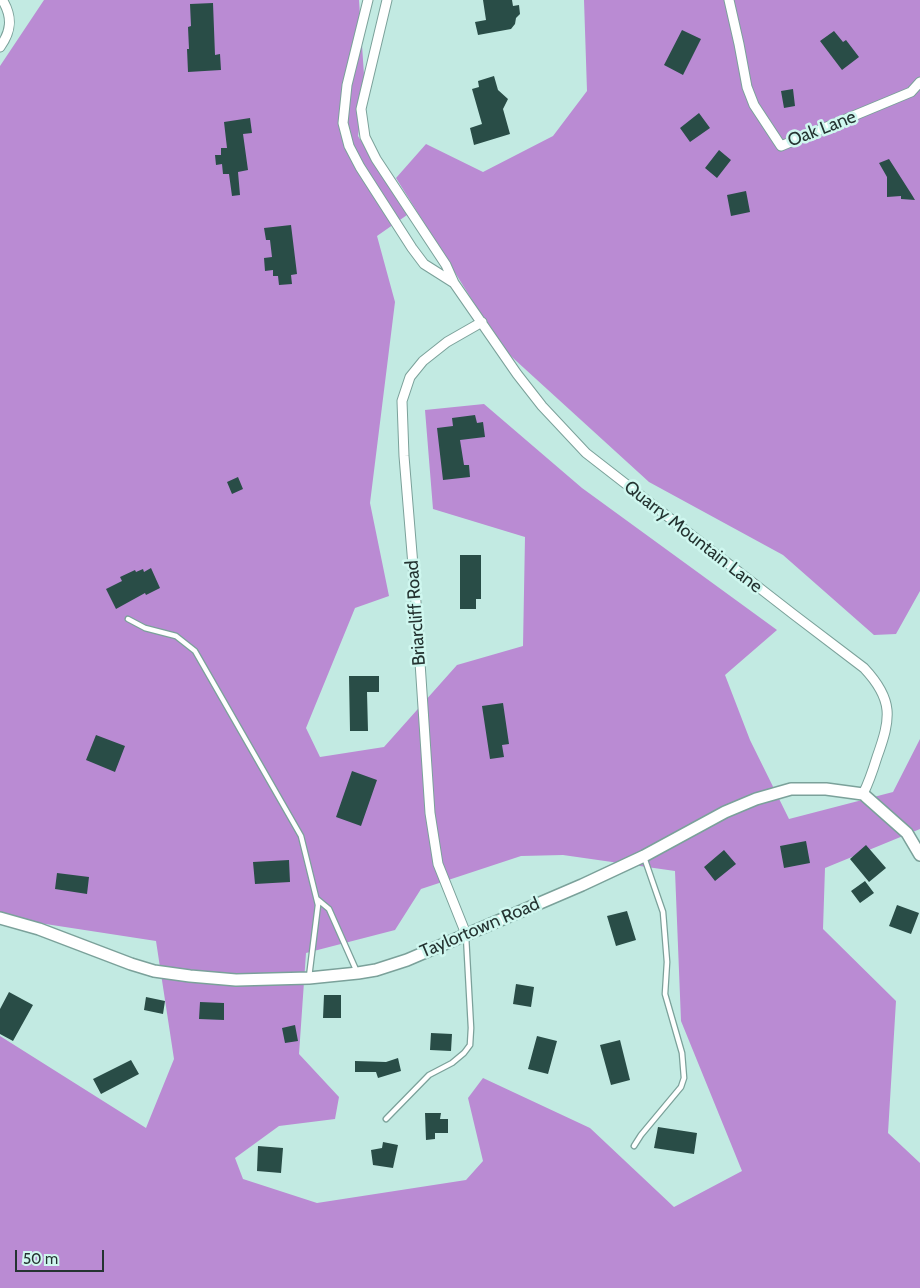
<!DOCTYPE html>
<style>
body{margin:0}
#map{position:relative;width:920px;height:1288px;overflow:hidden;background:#c2eae2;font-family:Cabin,sans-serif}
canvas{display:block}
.scale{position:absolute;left:15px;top:1250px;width:89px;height:22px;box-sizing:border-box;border:2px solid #243331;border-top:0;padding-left:6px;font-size:15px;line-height:18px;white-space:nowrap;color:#243331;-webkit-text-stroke:4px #cff7ef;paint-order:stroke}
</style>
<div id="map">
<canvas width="920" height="1288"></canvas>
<div class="scale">50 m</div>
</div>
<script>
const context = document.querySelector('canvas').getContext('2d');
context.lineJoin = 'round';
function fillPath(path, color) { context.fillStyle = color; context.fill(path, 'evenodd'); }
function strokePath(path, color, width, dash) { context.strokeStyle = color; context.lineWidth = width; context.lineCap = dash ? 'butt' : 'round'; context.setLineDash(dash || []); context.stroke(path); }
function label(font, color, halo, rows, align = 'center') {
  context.font = font + ' Cabin,sans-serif'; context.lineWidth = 5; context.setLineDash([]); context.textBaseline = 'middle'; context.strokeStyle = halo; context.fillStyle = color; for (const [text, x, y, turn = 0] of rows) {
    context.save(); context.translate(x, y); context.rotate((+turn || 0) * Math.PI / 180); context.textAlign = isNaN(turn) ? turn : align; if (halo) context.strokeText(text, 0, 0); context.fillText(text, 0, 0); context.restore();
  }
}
const forest = new Path2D(`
 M44,0H359L365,90L358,136L407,215L377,236L395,302L370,503L389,596L355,608L306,728L320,757L384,747L457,665L523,646L525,537L433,509L425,410L484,404L582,488L777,630L725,675L750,740L789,819L893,792L920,739V829L825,868L823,929L896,1001L888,1133L920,1163V1288H0V1036L146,1128L174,1059L156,941L0,917V66ZM563,855L675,871L681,1021L742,1171L674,1207L590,1128L483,1078L468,1098L483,1161L466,1180L317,1203L243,1179L235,1158L279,1126L335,1119L339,1097L299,1054L306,953L395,930L421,889L521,856Z
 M584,0H920V591L896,634L874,635L783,555L649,482L502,348L396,178L426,144L483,172L553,136L587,91Z`);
const building = new Path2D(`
 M483,0H512L513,6L519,5L520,14L516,18L515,24L511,29L478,35L475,22L486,20Z
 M213,3L215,55L220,54L221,70L188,72L187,49H189L188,27L191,26L190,4Z
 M682,30L701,39L683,75L664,65Z
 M834,31L843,42L846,40L859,57L842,70L820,41Z
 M494,76L498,90L508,99L503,109L510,134L474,145L470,128L482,124L472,89L479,87L478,81Z
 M793,89L795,106L784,108L781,91Z
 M699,113L710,128L690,142L680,128Z
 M250,118L252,133L243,134L248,170L238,172L240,195L232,196L229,174H223L222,164L216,165L215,155H221V148H227L224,122Z
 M719,150L731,160L717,178L705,168Z
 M889,159L912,195L915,200L901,199V196L887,197V177L879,163Z
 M746,191L750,212L731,216L727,195Z
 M291,225L297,274L291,275L292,284L279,285L278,276H273V270L265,271L264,258L272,257L270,240H266L264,228Z
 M475,415L477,423L483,422L485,437L460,440L464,465H469L470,477L443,480L437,428L453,426L452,418Z
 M238,477L243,489L232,494L227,482Z
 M460,555H481V599H476V609H460Z
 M151,568L160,588L146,595L145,593L116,609L106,589L122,581L120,577L135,570L136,572L143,569L144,572Z
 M349,676H379V692H367L368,731H350Z
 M503,703L509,744L502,745L504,757L490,759L482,706Z
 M96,735L125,746L115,772L86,760Z
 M352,771L377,780L361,826L336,817Z
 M806,841L810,863L784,868L780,846Z
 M866,845L886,868L869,882L850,859Z
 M724,850L736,864L715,881L704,867Z
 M289,860L290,882L255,884L253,862Z
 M57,873L89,877L87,894L55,889Z
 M865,881L874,893L860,903L851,891Z
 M897,905L919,913L911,934L889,926Z
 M627,911L636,940L616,946L607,916Z
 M516,984L534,987L531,1007L513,1004Z
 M9,992L33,1005L13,1041L0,1034V1009Z
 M324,995H341V1018H323Z
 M146,997L165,1001L163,1014L144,1010Z
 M200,1002L224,1003V1020L199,1019Z
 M295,1025L298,1041L285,1043L282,1028Z
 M431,1033L452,1034L451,1051L430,1050Z
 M537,1036L557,1041L548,1074L528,1069Z
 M620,1040L630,1080L611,1085L600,1045Z
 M398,1058L401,1071L378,1078L376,1072H355V1061L386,1062Z
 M131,1060L139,1074L101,1094L93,1079Z
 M425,1113H441L440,1119H448V1133H435V1139L426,1140Z
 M658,1127L697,1133L694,1154L654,1148Z
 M383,1142L398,1145L393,1168L373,1165L371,1150L382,1148Z
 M258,1146L283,1148L281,1173L257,1171Z`);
const service = new Path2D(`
 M128,619L145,628L176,636L195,651L301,836L318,905L309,977
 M317,899L329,909L357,972
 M386,1119L429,1075L452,1063L464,1053L470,1045L471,1028L466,936
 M634,1146L641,1135L681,1087L684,1078L682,1053L665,994L667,962L663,912L644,857`);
const minor = new Path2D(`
 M368,0L347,85L343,123L349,146L360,167L412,248L424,264L454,283
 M387,0L361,109L365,137L376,159L446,265L454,283L517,374L542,406L586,453L793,614L864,668C894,700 891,718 877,757C873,770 869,782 863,794
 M729,0L739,44L747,87L754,105L781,146L911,92L920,82
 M0,47C11,32 13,18 3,1
 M466,934L438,864L430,813L416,602L404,456L402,401L410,377L423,361L447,342L482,322`);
const tertiary = new Path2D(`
 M0,918L39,929L131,964L154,971L190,976L236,980L309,978L358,973L376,970L407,960L582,885L644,856L725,812L756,799L791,789H826L863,794L907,833L920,855`);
const streetNames = [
 ["Oak Lane",822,129,-21],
 ["Quarry Mountain Lane",693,537,38],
 ["Briarcliff Road",416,613,-94],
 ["Taylortown Road",480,928,-23]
];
fillPath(forest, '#ba8bd3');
fillPath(building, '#294d47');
strokePath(service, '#7ba19a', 7);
strokePath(minor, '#7ba19a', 11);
strokePath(tertiary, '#7ba19a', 14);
strokePath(service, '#fff', 4.5);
strokePath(minor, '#fff', 9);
strokePath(tertiary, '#fff', 11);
label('18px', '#243331', '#cff7ef', streetNames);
</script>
